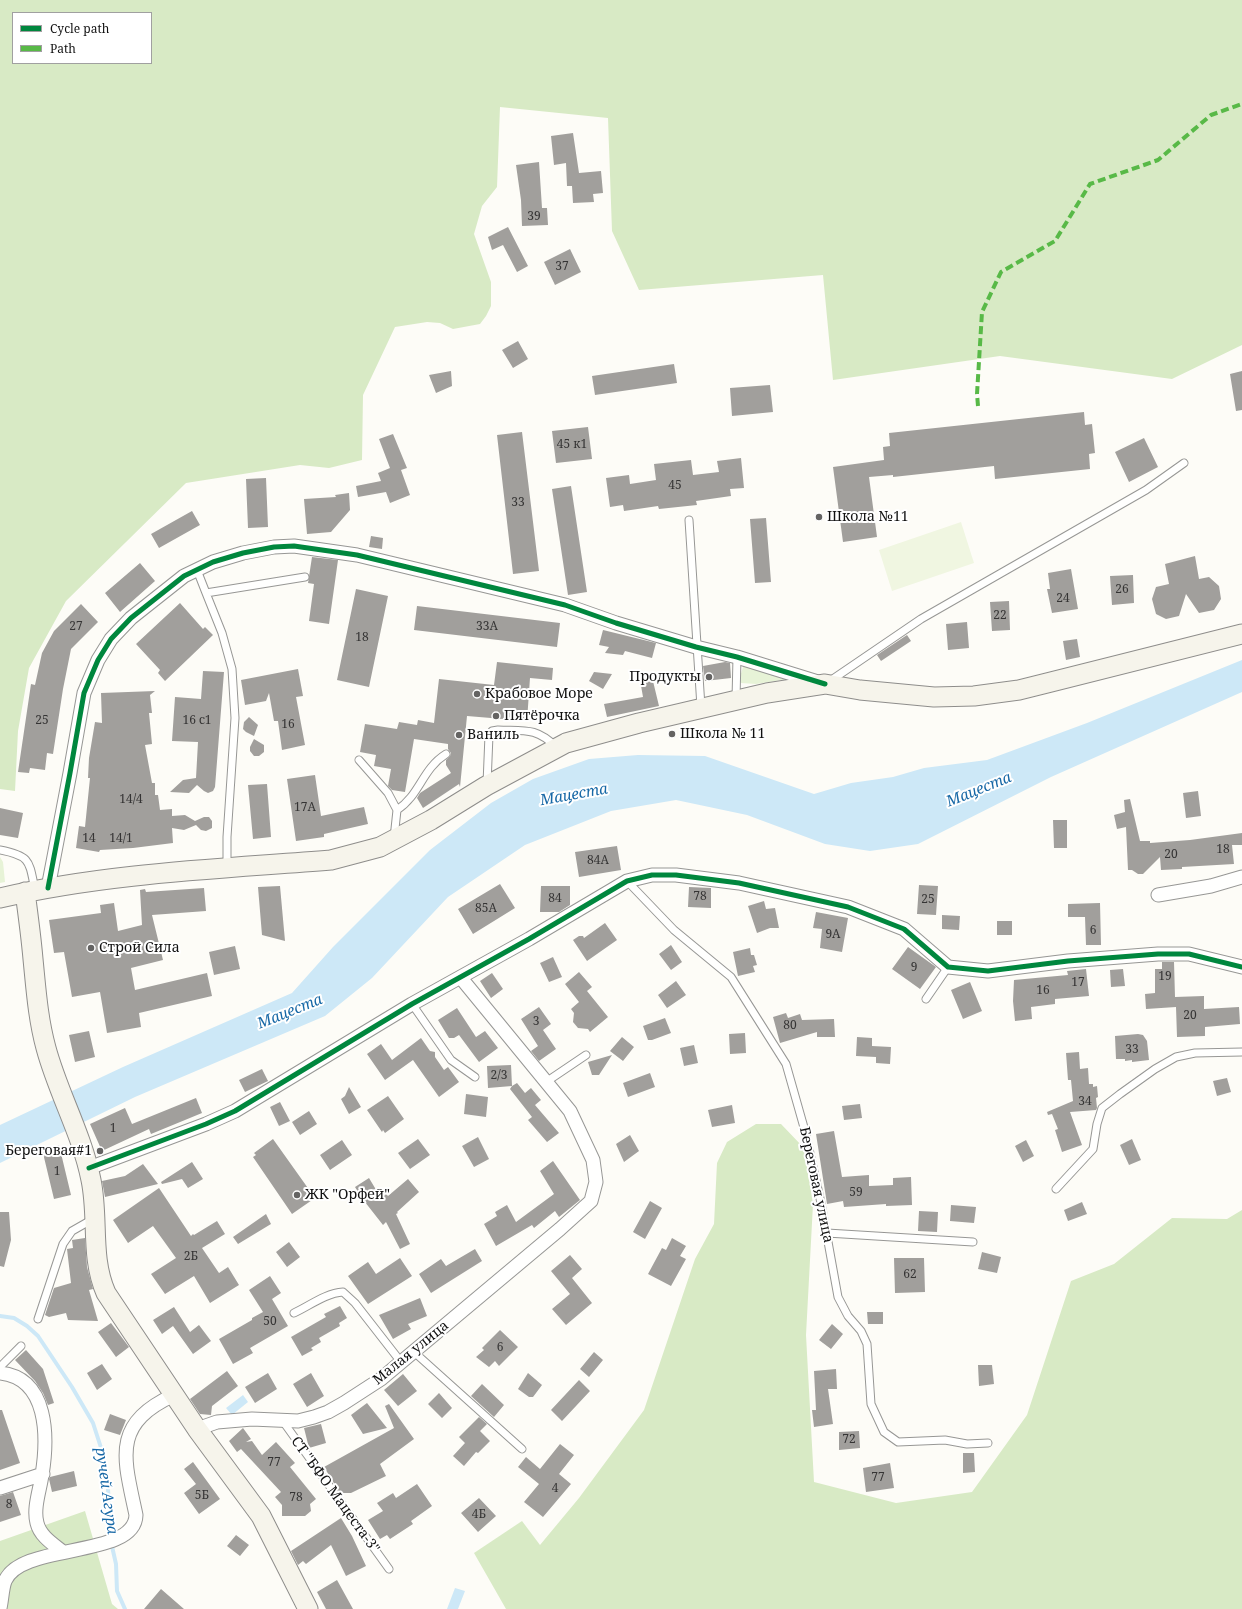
<!DOCTYPE html>
<meta charset="utf-8">
<style>
body{margin:0}
#map{position:relative;width:1242px;height:1609px;overflow:hidden;background:#fdfcf7;font-family:"Noto Serif",serif}
canvas{display:block}
.legend{position:absolute;left:12px;top:12px;width:140px;height:52px;box-sizing:border-box;background:#fff;border:1px solid #a0a0a0;margin:0;padding:5px 7px;list-style:none;font-size:12px;color:#111}
.legend li{display:flex;align-items:center;gap:8px;height:20px}
.legend b{width:20px;border:1px solid #a0a0a0}
</style>
<div id="map">
<canvas width="1242" height="1609"></canvas>
<ul class="legend">
<li><b style="height:5px;background:#00873e"></b>Cycle path</li>
<li><b style="height:5px;background:#58b947"></b>Path</li>
</ul>
</div>
<script>
const context = document.querySelector('canvas').getContext('2d');
context.lineJoin = 'round';
function fillPath(path, color) { context.fillStyle = color; context.fill(path, 'evenodd'); }
function strokePath(path, color, width, dash) { context.strokeStyle = color; context.lineWidth = width; context.lineCap = dash ? 'butt' : 'round'; context.setLineDash(dash || []); context.stroke(path); }
function label(font, color, halo, rows, align = 'center') {
  context.font = font + ' "Noto Serif",serif'; context.lineWidth = 4; context.setLineDash([]); context.textBaseline = 'middle'; context.strokeStyle = halo; context.fillStyle = color; for (const [text, x, y, turn = 0] of rows) {
    context.save(); context.translate(x, y); context.rotate((+turn || 0) * Math.PI / 180); context.textAlign = isNaN(turn) ? turn : align; if (halo) context.strokeText(text, 0, 0); context.fillText(text, 0, 0); context.restore();
  }
}
const green = new Path2D(`
 M745,666L788,679L756,684L741,683L739,680L743,667Z
 M0,857L3,862L5,882L0,883Z`);
const forest = new Path2D(`
 M0,0H1242V345L1172,379L1000,356L833,380L823,275L639,290L612,231L608,118L500,107L497,187L482,206L474,234L491,282V306L486,316L480,324L453,329L440,323L427,322L395,327L363,395L362,460L329,468L300,465L186,483L66,601L29,668L18,731L15,791L0,789ZM13,13H151V63H13Z
 M756,1124H781L804,1148L813,1204L806,1335L814,1482L896,1503L972,1492L1027,1415L1071,1281L1114,1264L1172,1218L1227,1219L1242,1210V1609H506L474,1553L522,1521L540,1545L579,1498L644,1410L695,1259L714,1224L717,1163L727,1142Z
 M85,1511L112,1604L118,1609H0V1541Z`);
const pitch = new Path2D(`
 M961,522L974,563L892,591L879,550Z`);
const water = new Path2D(`
 M1242,660V692L1051,777L918,844L870,851L825,844L747,815L676,800L611,811L525,845L448,897L372,978L325,1016L135,1097L0,1163V1125L123,1067L292,993L333,947L430,850L491,803L533,779L589,759L638,755L705,756L814,794L851,783L893,777L924,768L987,760L1087,723Z
 M243,1395L248,1402L232,1415L226,1408Z
 M455,1588L465,1591L458,1609H447Z`);
const stream = new Path2D(`
 M0,1316L14,1318L27,1326L38,1336L72,1387L93,1423L104,1457L108,1489L111,1542L116,1564L117,1591L125,1609`);
const building = new Path2D(`
 M573,133L579,173L601,171L603,193L593,194L594,202L573,203L572,186H567L566,163L554,165L551,136Z
 M539,162L542,208H547L548,225L522,226L521,200L516,165Z
 M508,227L528,266L517,272L503,245L492,250L488,237Z
 M570,249L581,272L555,285L544,262Z
 M518,341L528,359L513,368L502,350Z
 M674,364L677,383L595,395L592,376Z
 M451,371L452,386L436,393L429,375Z
 M1242,371V410L1236,411L1230,374Z
 M770,385L773,412L732,416L730,388Z
 M1084,412L1085,425L1092,424L1095,453L1089,454L1090,469L995,479L994,466L893,477V475L869,477L877,537L843,542L833,467L884,460L883,447L890,446L889,433Z
 M588,427L592,459L556,463L552,431Z
 M522,432L539,571L513,574L497,435Z
 M393,434L407,468L401,470L410,495L390,503L386,492L358,497L356,486L381,481L378,473L390,468L379,439Z
 M1144,438L1158,467L1129,482L1115,452Z
 M741,458L744,488L730,489L731,496L696,501L697,505L659,509L658,506L624,511L623,505L610,507L606,478L629,475L630,484L656,480L654,464L691,460L693,475L719,472L717,461Z
 M266,478L268,527L248,528L246,479Z
 M571,486L587,592L568,595L552,489Z
 M349,493L350,510L331,532L307,534L304,499L336,497L335,495Z
 M192,511L200,525L159,548L151,534Z
 M766,518L771,582L755,583L750,519Z
 M371,536L383,538L382,549L369,547Z
 M1195,556L1199,579L1209,577L1219,586L1221,599L1214,610L1199,613L1186,594L1179,616L1166,619L1156,614L1152,599L1156,587L1169,584L1165,564Z
 M312,557L338,560L329,624L309,621L314,584L308,583Z
 M140,563L155,581L120,612L105,593Z
 M1071,569L1078,609L1052,613L1047,589H1050L1048,573Z
 M1133,575L1134,603L1112,605L1110,576Z
 M356,589L388,596L369,687L337,680Z
 M1009,601L1010,630L992,631L990,602Z
 M180,603L203,629L205,627L213,635L165,681L158,673L160,670L136,644Z
 M81,604L98,622L71,649L63,689L53,754L47,753L45,770L30,768L29,773L18,772L31,684L35,685L42,653L54,631Z
 M417,606L560,623L557,647L414,630Z
 M967,622L969,648L948,650L946,624Z
 M603,630L656,643L652,658L625,651L623,655L605,653L609,647L599,645Z
 M907,635L911,641L881,661L877,655Z
 M1077,639L1080,657L1066,660L1063,641Z
 M497,662L553,668L552,680L530,678L527,721L467,716L460,787L459,784L423,808L417,798L420,793L451,773L446,765V760L450,756L451,753L448,749V744L414,739L405,792L392,790L388,786L391,769L374,766L376,755L360,752L365,724L397,729L399,722L417,725L418,720L434,723L439,679L494,685Z
 M725,662L730,663L731,678L705,681L703,666Z
 M298,669L303,696L296,697L305,745L282,750L278,721H274L269,693L266,701L245,705L241,680Z
 M203,671L224,672L215,787L213,791L208,793L204,791L197,785L189,793L170,792L183,780L196,778L198,742L172,741L175,697L201,699Z
 M594,672L612,674L603,689L589,681Z
 M652,677L659,706L607,717L604,704L643,697L640,680Z
 M155,691L150,695L152,713H149L152,744L145,745L152,783H155V795H158L160,810L172,809V816L185,815L195,821L204,817H209L212,821V828L206,831L201,830L196,825L184,830L172,828L173,843L133,848L100,850L99,852L76,848L79,826L85,827L90,778H88L89,758L95,722L102,723L101,693Z
 M249,717L258,725L254,736L246,732L243,729L244,722Z
 M254,739L264,745V752L259,756H254L250,751V747Z
 M315,775L321,816L364,807L368,824L324,834V837L296,841L287,779Z
 M267,784L271,837L253,839L248,785Z
 M1198,791L1201,816L1186,818L1183,793Z
 M1130,799L1140,841H1150V843L1190,840L1242,833V845H1232L1234,864L1182,867V869L1161,870L1160,857L1143,874H1138L1132,870H1128L1126,827L1117,829L1114,815L1125,812L1124,800Z
 M0,808L23,813L18,838L0,835Z
 M1053,820H1067V848H1054Z
 M617,846L621,870L579,877L575,852Z
 M500,884L515,908L473,934L458,909Z
 M919,885L938,886L936,915L917,914Z
 M280,886L285,941L262,935L258,887Z
 M541,886H570V905L559,912H540Z
 M689,887L711,888V908L688,907Z
 M204,888L206,911L152,915L163,960L131,968L135,990L207,973L212,996L139,1013L141,1027L107,1033L100,992L72,997L64,952L54,953L49,920L101,913L100,905L114,903L118,931L142,925L140,890L145,889L146,892Z
 M764,901L766,909L775,908L779,928H770L757,933L748,906Z
 M1100,903L1101,945H1086L1085,917H1068V904Z
 M816,912L848,918L842,952L820,948L822,929L813,928Z
 M942,915L960,916L959,930L942,929Z
 M997,921H1012V935H997Z
 M605,923L617,940L587,961L573,940L579,936H583L584,938Z
 M671,945L682,962L671,970L659,954Z
 M235,946L240,969L214,975L209,952Z
 M908,947L936,967L920,989L892,969Z
 M750,948L751,955H754L757,965L753,966L755,972L738,976L733,952Z
 M553,957L562,977L549,982L540,963Z
 M1162,962H1174L1175,997L1204,996V1009L1239,1007L1240,1024L1205,1027V1036L1177,1037L1176,1007L1146,1009L1145,994L1155,993V969H1162Z
 M1086,969L1089,996L1055,999V1004L1031,1007L1032,1019L1015,1021L1013,1001L1014,980L1068,975L1067,971Z
 M1123,969L1125,986L1111,987L1110,970Z
 M579,972L592,987L587,991L608,1017L590,1032L588,1029L578,1028L573,1022L574,1013L571,1009L579,1002L565,984Z
 M492,973L503,989L491,998L480,981Z
 M676,981L686,995L667,1008L658,995Z
 M970,982L982,1011L963,1019L951,990Z
 M539,1007L551,1024L543,1030L556,1049L539,1061L531,1051L538,1046L521,1019Z
 M457,1008L476,1037L485,1031L498,1048L479,1062L459,1035L454,1038H449L438,1020Z
 M786,1013L788,1018L800,1014L802,1020L834,1019L835,1037H817V1032L780,1043L773,1017Z
 M665,1018L671,1033L652,1040H648L643,1026Z
 M89,1031L95,1057L75,1062L69,1035Z
 M745,1033L746,1053L730,1054L729,1034Z
 M1138,1034L1143,1035L1147,1041L1149,1060L1132,1062V1060L1125,1061V1059H1116L1115,1036Z
 M622,1037L634,1047L623,1061L610,1051Z
 M857,1037L872,1038V1046L891,1047L890,1064L876,1063V1057L856,1056Z
 M421,1038L430,1051L435,1052V1057L444,1070L448,1067L459,1082L439,1097L413,1060L385,1080L367,1054L381,1044L392,1060Z
 M694,1045L698,1063L684,1066L680,1048Z
 M1079,1052L1080,1069L1088,1068L1089,1084H1093V1087L1097,1086L1098,1097L1096,1098L1097,1108L1096,1110L1070,1112L1082,1145L1062,1152L1055,1130L1058,1129L1052,1114L1048,1115L1047,1112L1073,1101L1071,1080H1068L1066,1053Z
 M612,1055L599,1075H592L588,1062Z
 M511,1065L512,1086L517,1083L525,1093L531,1088L541,1100L535,1105L559,1133L547,1142L528,1120L532,1117L510,1089L512,1086L488,1088L487,1066Z
 M262,1069L268,1081L245,1092L239,1080Z
 M650,1073L655,1087L628,1097L623,1083Z
 M1227,1078L1231,1092L1217,1096L1213,1081Z
 M349,1087L361,1107L349,1114L341,1099L345,1096Z
 M466,1094L488,1097L486,1117L464,1114Z
 M388,1096L404,1119L385,1133L383,1130L382,1132L367,1110Z
 M196,1098L202,1113L151,1134L149,1129L102,1151L90,1124L125,1108L132,1124Z
 M280,1102L290,1121L279,1126L270,1107Z
 M860,1104L862,1118L844,1120L842,1106Z
 M732,1105L735,1123L712,1127L708,1110Z
 M309,1111L317,1124L300,1135L292,1122Z
 M834,1131L842,1177L869,1175V1186L893,1185V1178L911,1177L912,1205L886,1206V1204L844,1207L843,1201L827,1204L816,1134Z
 M630,1135L639,1151L624,1162L616,1144Z
 M478,1137L489,1159L474,1167L462,1146Z
 M273,1139L315,1198L292,1214L253,1157L256,1155L254,1153Z
 M418,1139L430,1155L410,1169L398,1153Z
 M1132,1139L1141,1160L1129,1165L1120,1145Z
 M342,1140L352,1155L330,1170L320,1155Z
 M1026,1140L1034,1156L1023,1162L1015,1146Z
 M59,1145L71,1195L54,1199L42,1149Z
 M553,1161L580,1200L559,1217L555,1211L534,1228L532,1225L496,1246L484,1224L497,1216L495,1212L507,1205L516,1222L554,1194L540,1171Z
 M192,1162L203,1179L188,1188L182,1179L162,1184L161,1182Z
 M143,1164L158,1184L105,1197L102,1181L125,1176Z
 M369,1178L381,1198L386,1194L388,1196L408,1179L419,1192L397,1212L398,1213L396,1214L410,1244L400,1249L386,1222L383,1225L361,1197L355,1187Z
 M159,1188L191,1236L193,1234L194,1235L217,1221L225,1234L202,1248L219,1273L228,1267L239,1285L210,1303L194,1276L165,1294L151,1274L176,1258L153,1226L128,1243L113,1220Z
 M650,1201L662,1208L645,1239L633,1232Z
 M1082,1202L1087,1214L1068,1221L1064,1210Z
 M951,1205L976,1207L974,1223L950,1221Z
 M919,1211L938,1212L937,1232L918,1231Z
 M0,1212H9L11,1240L4,1267L0,1266Z
 M266,1214L271,1224L238,1244L233,1237Z
 M85,1238L87,1267L93,1289L89,1290L98,1321L68,1320L66,1313L49,1317L45,1315L54,1288L71,1283L67,1249L73,1248L72,1240Z
 M672,1238L686,1246L680,1256L686,1259L671,1286L648,1274L662,1248L666,1250Z
 M289,1242L300,1257L287,1267L276,1252Z
 M475,1249L482,1261L431,1293L419,1274L441,1259L446,1266Z
 M982,1252L1001,1257L997,1273L978,1269Z
 M570,1255L582,1269L572,1278L592,1303L566,1325L552,1309L570,1294L551,1271Z
 M400,1258L412,1276L368,1304L348,1276L368,1262L376,1274Z
 M894,1258H924L925,1292L895,1293Z
 M270,1276L281,1293L272,1299L288,1326L250,1348L253,1353L233,1364L219,1339L252,1320V1318L263,1312L249,1290Z
 M420,1298L427,1316L408,1324L411,1329L393,1339L379,1315Z
 M340,1306L347,1318L339,1323L340,1326L319,1338L321,1342L311,1348L313,1350L302,1356L291,1337L326,1317L324,1314Z
 M174,1307L190,1332L199,1325L211,1341L193,1354L173,1326L162,1334L153,1320Z
 M867,1312H883V1324H868Z
 M111,1323L129,1347L116,1357L98,1332Z
 M832,1324L843,1334L831,1349L819,1340Z
 M500,1330L518,1347L499,1366L495,1361L489,1367L476,1357L484,1350L482,1348Z
 M26,1350L43,1369L54,1403L48,1405L43,1393L35,1381L15,1360Z
 M594,1352L603,1360L589,1377L580,1369Z
 M102,1364L112,1379L97,1390L87,1373Z
 M978,1365H992L994,1384L979,1386Z
 M836,1369L837,1389H828L833,1424L814,1427L812,1410H816L814,1371Z
 M227,1371L238,1386L212,1406L211,1415L200,1414L190,1399Z
 M268,1373L277,1389L255,1403L245,1387Z
 M311,1373L324,1396L307,1407L293,1384Z
 M528,1373L542,1385L533,1397H529L518,1389Z
 M403,1374L417,1391L398,1406L384,1390Z
 M579,1380L590,1391L562,1421L551,1410Z
 M482,1384L504,1405L494,1417L471,1396Z
 M439,1393L452,1408L442,1418L428,1404Z
 M367,1403L387,1428L363,1434L351,1415Z
 M389,1404L414,1439L380,1464L386,1476L351,1493H340L324,1467L394,1428L385,1406Z
 M0,1410H2L20,1463L0,1470Z
 M110,1414L126,1420L120,1435L104,1430Z
 M479,1417L487,1424L480,1431L490,1441L478,1453L476,1452L464,1466L453,1456L465,1443L459,1437Z
 M321,1424L326,1443L309,1448L304,1428Z
 M243,1428L251,1439L246,1442L252,1441L262,1455L276,1442L295,1463L290,1467L316,1499L310,1504L311,1511L305,1516H282V1505L275,1497L281,1492L241,1449L237,1452L229,1441Z
 M859,1431L860,1448L839,1450V1432Z
 M560,1444L574,1455L559,1474L571,1484L543,1517L524,1502L539,1484L518,1467L526,1457L540,1469Z
 M963,1453H974L975,1472L963,1473Z
 M193,1462L220,1499L199,1514L184,1493L196,1484L184,1469Z
 M890,1463L894,1488L866,1492L863,1468Z
 M74,1471L77,1486L52,1492L49,1479L50,1477Z
 M417,1484L432,1506L411,1521L413,1524L390,1539L387,1535L380,1539L368,1520L383,1511L377,1503L393,1493L396,1498Z
 M13,1492L21,1515L0,1522V1496Z
 M479,1498L496,1516L478,1532L461,1513Z
 M341,1518L352,1536L366,1566L346,1576L331,1545L306,1564L303,1561L298,1565L291,1551Z
 M236,1535L249,1545L240,1556L227,1546Z
 M337,1580L353,1609H326L317,1592Z
 M161,1589L184,1609H144Z`);
const lane = new Path2D(`
 M689,520L701,707
 M197,570L206,593L305,577
 M206,593L222,633L232,669L235,718L227,837V867
 M830,681L921,619L1146,490L1184,463
 M736,699L737,657
 M359,760L388,793L397,810
 M487,784L489,735L492,731L498,730C524,731 536,727 556,747
 M394,838L397,810C420,795 422,769 446,754
 M0,850C31,856 29,861 35,890
 M627,881L674,930L731,977L786,1064L805,1131L821,1203L838,1297L848,1316L861,1331L867,1344L871,1404L884,1432L898,1442L945,1440L967,1444L988,1443
 M926,999L948,967
 M412,1004L451,1060L475,1077
 M546,1082L586,1055
 M1056,1189L1093,1149L1097,1124L1102,1108L1120,1094L1155,1069L1176,1057L1195,1053L1242,1052
 M827,1233L973,1242
 M294,1313C309,1306 326,1293 343,1292L355,1303L401,1362
 M38,1319L63,1244L72,1231L93,1219
 M414,1352L522,1449
 M0,1367L21,1346
 M282,1420L389,1569`);
const street = new Path2D(`
 M48,888L70,773L84,693L98,660L111,639L131,618L184,576L213,562L243,553L274,547L294,546L357,555L565,605L616,623L696,647L737,657L821,683
 M1158,895L1211,886L1242,877
 M89,1168L206,1124L235,1111L412,1004L529,939L627,881L652,875H676L739,883L848,907L904,929L948,967L988,971L1068,961L1158,954H1189L1242,967
 M0,1373C49,1378 48,1438 42,1475C40,1490 33,1508 37,1523C40,1536 53,1544 63,1552
 M197,1429L217,1422L252,1419L298,1421L314,1417L328,1412L344,1403L381,1379L560,1229L591,1201L596,1182L593,1160L570,1111L461,978
 M0,1488L43,1474
 M0,1608C2,1600 2,1589 5,1581C21,1542 135,1559 136,1515C124,1458 111,1424 174,1395`);
const secondary = new Path2D(`
 M25,892C28,914 31,936 33,959C36,989 38,1019 46,1048C58,1093 82,1134 91,1180C99,1218 90,1257 106,1293L197,1429L261,1516L308,1609
 M0,898C108,873 220,869 331,860L380,847L431,820L486,786L566,743L639,723L767,693L825,684L860,690L934,697L974,696L1019,690L1051,682L1242,634`);
const quiet = new Path2D(`
 M978,406L977,394L982,312L1001,272L1055,241L1090,184L1158,160L1211,115L1242,104`);
const cycleway = new Path2D(`
 M48,888L70,773L84,693L98,660L111,639L131,618L184,576L213,562L243,553L274,547L294,546L357,555L565,605L616,623L696,647L737,657L825,684
 M89,1168L206,1124L235,1111L412,1004L529,939L627,881L652,875H676L739,883L848,907L904,929L948,967L988,971L1068,961L1158,954H1189L1242,967`);
const markers = [
 [819,517,4,"#646362"],
 [709,677,4,"#646362"],
 [477,694,4,"#646362"],
 [496,716,4,"#646362"],
 [672,734,4,"#646362"],
 [459,735,4,"#646362"],
 [91,948,4,"#646362"],
 [100,1151,4,"#646362"],
 [297,1195,4,"#646362"]
];
const numberNames = [
 ["39",534,217],
 ["37",562,267],
 ["45 к1",572,445],
 ["45",675,486],
 ["33",518,503],
 ["26",1122,590],
 ["24",1063,599],
 ["22",1000,616],
 ["27",76,627],
 ["33А",487,627],
 ["18",362,638],
 ["25",42,721],
 ["16 с1",197,721],
 ["16",288,725],
 ["14/4",131,800],
 ["17А",305,808],
 ["14",89,839],
 ["14/1",121,839],
 ["18",1223,850],
 ["20",1171,855],
 ["84А",598,861],
 ["78",700,897],
 ["84",555,899],
 ["25",928,900],
 ["85А",486,909],
 ["6",1093,931],
 ["9А",833,935],
 ["9",914,968],
 ["19",1165,977],
 ["17",1078,983],
 ["16",1043,991],
 ["20",1190,1016],
 ["3",536,1022],
 ["80",790,1026],
 ["33",1132,1050],
 ["2/3",499,1076],
 ["34",1085,1102],
 ["1",113,1129],
 ["1",57,1172],
 ["59",856,1193],
 ["2Б",191,1257],
 ["62",910,1275],
 ["50",270,1322],
 ["6",500,1348],
 ["72",849,1440],
 ["77",274,1463],
 ["77",878,1478],
 ["4",555,1489],
 ["5Б",202,1496],
 ["78",296,1498],
 ["8",9,1505],
 ["4Б",479,1515]
];
const poiNames = [
 ["Школа №11",827,517],
 ["Продукты",701,677,"right"],
 ["Крабовое Море",485,694],
 ["Пятёрочка",504,716],
 ["Школа № 11",680,734],
 ["Ваниль",467,735],
 ["Строй Сила",99,948],
 ["Береговая#1",92,1151,"right"],
 ["ЖК \"Орфей\"",305,1195]
];
const streetNames = [
 ["Береговая улица",816,1185,78],
 ["Малая улица",411,1353,-39],
 ["СТ \"БФО Мацеста-3\"",335,1495,54]
];
const waterNames = [
 ["Мацеста",979,790,-22],
 ["Мацеста",574,795,-10],
 ["Мацеста",290,1012,-22],
 ["ручей Агура",106,1491,82]
];
fillPath(green, '#e7f3d7');
fillPath(forest, '#d8eac5');
fillPath(pitch, '#f0f6e1');
fillPath(water, '#cde8f7');
strokePath(stream, '#cde8f7', 4);
fillPath(building, '#a19f9c');
strokePath(lane, '#979795', 9);
strokePath(street, '#979795', 15);
strokePath(secondary, '#8e8d8b', 21);
strokePath(lane, '#fffffe', 7);
strokePath(street, '#fffffe', 13);
strokePath(secondary, '#f6f4eb', 19);
strokePath(quiet, '#58b947', 4, [8, 4]);
strokePath(cycleway, '#00873e', 5);
for (const [x, y, r, color] of markers) { const dot = new Path2D(); dot.arc(x, y, r, 0, 2 * Math.PI); context.fillStyle = color; context.fill(dot); strokePath(dot, '#fff', 1.5); }
label('12px', '#353434', null, numberNames);
label('14px', '#111', '#fff', poiNames, 'left');
label('14px', '#111', '#fff', streetNames);
label('italic 15px', '#1768a6', '#fff', waterNames);
</script>
